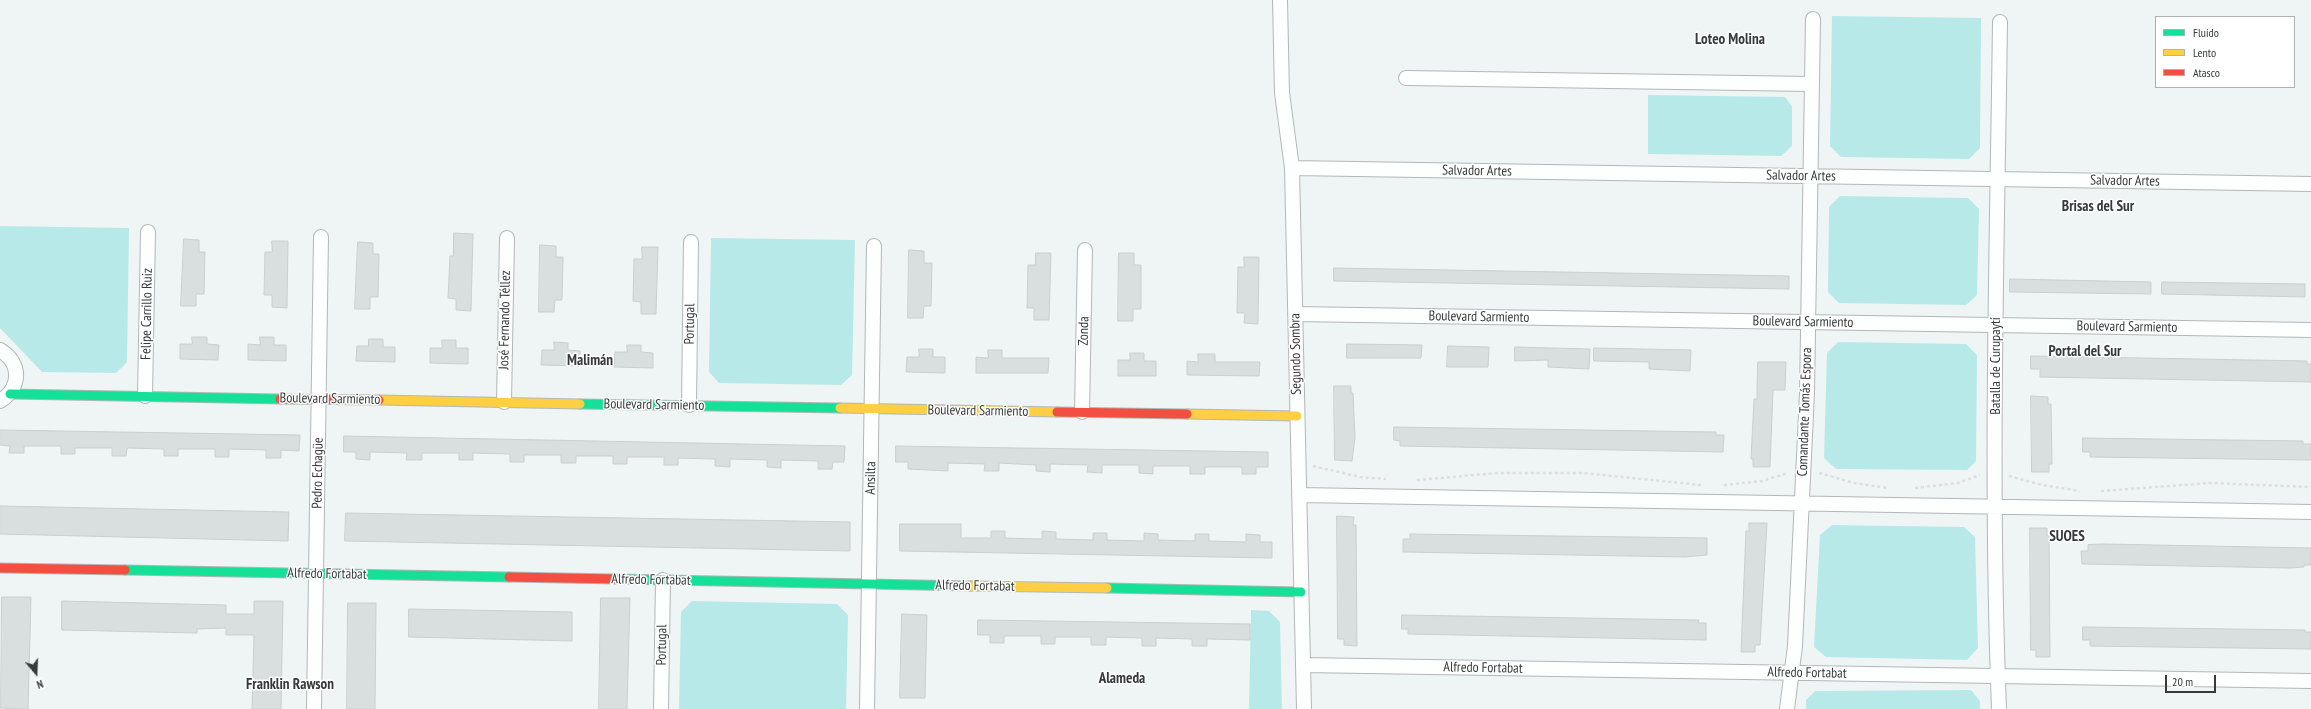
<!DOCTYPE html>
<meta charset="utf-8">
<style>
body{margin:0}
#map{position:relative;width:2311px;height:709px;overflow:hidden;background:#eff5f5;font-family:"PT Sans Narrow",sans-serif}
canvas{display:block}
.legend{position:absolute;left:2155px;top:16px;width:140px;height:72px;box-sizing:border-box;background:#fff;border:1px solid #afb0b0;margin:0;padding:5px 7px;list-style:none;font-size:12px;color:#363a3a}
.legend li{display:flex;align-items:center;gap:8px;height:20px}
.legend b{width:20px;border:1px solid #afb0b0}
.north{position:absolute;left:16px;top:653px;width:40px;height:40px;-webkit-text-stroke:3px #fff;paint-order:stroke;rotate:161deg;font-size:11px;font-weight:700;line-height:16px;text-align:center;color:#363a3a}
.north::after{content:'';display:block;margin:auto;width:14px;height:18px;background:#363a3a;clip-path:polygon(50% 0,100% 100%,50% 72%,0 100%)}
.scale{position:absolute;left:2165px;top:675px;width:51px;height:18px;box-sizing:border-box;border:2px solid #363a3a;border-top:0;padding-left:5px;font-size:12px;line-height:14px;white-space:nowrap;color:#363a3a;-webkit-text-stroke:3px #fff;paint-order:stroke}
</style>
<div id="map">
<canvas width="2311" height="709"></canvas>
<ul class="legend">
<li><b style="height:5px;background:#16e098"></b>Fluido</li>
<li><b style="height:5px;background:#ffcf43"></b>Lento</li>
<li><b style="height:5px;background:#f24e42"></b>Atasco</li>
</ul>
<div class="north">N</div>
<div class="scale">20 m</div>
</div>
<script>
const context = document.querySelector('canvas').getContext('2d');
context.lineJoin = 'round';
function fillPath(path, color) { context.fillStyle = color; context.fill(path, 'evenodd'); }
function strokePath(path, color, width, dash) { context.strokeStyle = color; context.lineWidth = width; context.lineCap = dash ? 'butt' : 'round'; context.setLineDash(dash || []); context.stroke(path); }
function label(font, color, halo, rows, align = 'center') {
  context.font = font + ' "PT Sans Narrow",sans-serif'; context.lineWidth = 3; context.setLineDash([]); context.textBaseline = 'middle'; context.strokeStyle = halo; context.fillStyle = color; for (const [text, x, y, turn = 0] of rows) {
    context.save(); context.translate(x, y); context.rotate((+turn || 0) * Math.PI / 180); context.textAlign = isNaN(turn) ? turn : align; if (halo) context.strokeText(text, 0, 0); context.fillText(text, 0, 0); context.restore();
  }
}
const green = new Path2D(`
 M1832,16L1981,18L1980,148L1969,159L1841,157L1830,146Z
 M1648,95L1785,97L1792,106V146L1781,156L1648,154Z
 M1840,196L1968,198L1979,209L1977,295L1966,305L1839,303L1828,292L1829,207Z
 M0,226L129,228L127,362L116,373L42,372L0,328Z
 M711,238L855,240L852,375L841,385L719,383L709,372Z
 M1838,342L1966,344L1977,355L1976,461L1967,470L1836,469L1824,458L1827,353Z
 M1832,525L1964,527L1975,537L1978,648L1967,660L1826,657L1814,647L1820,535Z
 M692,601L837,604L848,615L846,709H679L681,612Z
 M1251,610L1269,611L1280,622L1282,709H1249Z
 M1971,690L1980,701V709H1806V700L1815,691Z`);
const building = new Path2D(`
 M454,233L473,234L471,311L456,310V299L448,298L450,256H453Z
 M184,239L199,240V252H205L204,294H196V306H181Z
 M272,241H288L287,308L272,307V295H264L265,252H272Z
 M358,242L373,243V254H379L378,297H370V309H355Z
 M540,245L556,246V257H563L562,300H555L554,312H539Z
 M642,247H658L656,314H641V302L633,301L634,259H642Z
 M909,250L924,251V263H932L931,306H924L923,318H908Z
 M1036,253H1051L1049,320H1034V308H1027L1028,265H1035Z
 M1119,253H1134V265H1141V309H1133V321H1118Z
 M1244,257H1259L1258,324L1244,323L1245,313H1237L1238,267H1244Z
 M1334,268L1789,276V289L1334,281Z
 M2010,279L2151,282V294L2010,292Z
 M2162,282L2305,284V297L2162,294Z
 M192,337H207V344L219,345L218,360L180,359V344H192Z
 M260,337H274V345H286V361L248,360V344L260,345Z
 M369,339H383V347H395V362L356,361L357,346H368Z
 M442,340H456V348H468V364L430,363V348H442Z
 M554,342L568,343V350L580,351L579,366L541,365L542,350H554Z
 M1347,344L1422,345L1421,358H1347Z
 M627,345H641V352L653,353V368L614,367L615,352H627Z
 M1448,346L1489,347L1488,367H1447Z
 M1515,347L1590,349L1589,369L1548,367V360L1515,361Z
 M1594,348L1691,350L1690,371L1649,369V362L1594,361Z
 M919,349H933V357H945V373L906,372L907,357H919Z
 M988,350H1002V358H1049L1048,373H976V357L988,358Z
 M1130,353H1144V361H1156V376H1118V360H1130Z
 M1198,354H1215V362H1260L1259,376L1187,375V361L1198,362Z
 M2031,356L2307,361V364H2311V382L2040,377V369H2031Z
 M1758,362H1786L1785,390H1773L1770,467H1753V459H1751L1754,399H1757V392Z
 M1334,386H1351V393H1353L1355,438L1352,461L1335,460Z
 M2031,396L2048,397V404H2051L2052,464H2049V472H2032Z
 M1394,427L1716,432V435H1724L1723,452L1400,446V441L1394,440Z
 M0,430L300,435L299,451L281,450V458H266V450L229,449V457H215V449H178V456H164V449L127,448L126,456H112V448H75V454H61V446H24V453H9L10,446L0,445Z
 M344,436L845,446L844,462H833L832,469H818V461L781,460V468L767,467V460L730,459V467L715,466V459L678,458V465H664V457H627V464H613V456H576V463H561V455H524V462H510V454L473,453V460H459V453H422V460H406L407,453L370,452V460L356,459V452H344Z
 M2083,438L2303,441V444H2311V460L2090,457V452H2083Z
 M896,446L1268,452V467H1256V474H1242V467H1205V474H1190V466H1153V474L1139,473V465H1102V473L1087,472L1088,465L1050,464V472L1036,471V465L999,463V471H984L985,464L948,463V471L908,469V462H896Z
 M0,506L289,512L288,541L0,534Z
 M346,513L850,522V551L345,541Z
 M1337,516L1354,517L1353,525H1356L1357,646L1344,645V639H1338Z
 M1749,523H1767L1760,645H1755V652H1741L1746,531H1749Z
 M900,524H961V538H991V531H1005V538L1042,539V531L1056,532V539L1093,540V533H1107V540L1144,541V533L1158,534V540L1195,541V534H1209V541L1246,542V534L1260,535V542H1272V558L900,551Z
 M2030,528H2047V536H2049L2050,657H2036V650H2031Z
 M1410,534L1707,538V555L1685,557L1403,552V539H1410Z
 M2104,544L2311,548V565H2304V567L2290,568L2082,564L2081,551H2088V545Z
 M2,597H31L28,709L1,708Z
 M601,598H630L627,709H599Z
 M62,601L226,605V614H254V601H283L281,709H252L254,635H226V628L197,629V633L62,630Z
 M348,603H376L375,709H347Z
 M409,609L572,612V641L409,637Z
 M902,614L927,615L925,698H900Z
 M1402,615L1699,620L1698,623H1706V640L1408,634V629H1402Z
 M978,620L1250,624V640L1207,639V646H1192V639L1156,638V646H1142V638L1106,637V645H1091V637H1055V644H1041V636H1004V643H990V635H978Z
 M2083,627L2305,630V632H2311V649L2090,646V640H2083Z`);
const path = new Path2D(`
 M1313,466L1360,477L1386,479
 M1819,473L1854,483L1888,488
 M2009,476L2042,485L2080,491
 M1417,480L1498,473H1583L1701,485
 M1724,485L1762,481L1788,473
 M1915,488L1958,483L1980,475
 M2101,491L2210,483L2311,487`);
const street = new Path2D(`
 M1280,0L1282,93L1292,168L1304,709
 M1406,78L1812,84
 M1292,168L2311,184
 M1295,314L2311,330
 M0,350C22,363 21,388 0,401
 M145,396L148,232
 M504,402L507,238
 M689,405L691,242
 M1082,412L1085,250
 M1299,495L2311,512
 M1303,665L2311,681
 M314,709L321,237
 M661,709L663,580
 M867,709L874,246
 M1787,709L1795,646L1807,393L1813,19
 M1999,709C1990,480 1997,251 2000,22`);
const fast = new Path2D(`
 M10,394L280,399
 M580,404L840,408
 M125,570L509,577
 M616,579L970,586
 M1107,588L1301,592`);
const slow = new Path2D(`
 M379,400L580,404
 M840,408L1057,412
 M1187,414L1297,416
 M970,586L1107,588`);
const jam = new Path2D(`
 M280,399L379,400
 M1057,412L1187,414
 M0,568L125,570
 M509,577L616,579`);
const streetNames = [
 ["Salvador Artes",1477,171,1],
 ["Salvador Artes",1801,176,1],
 ["Salvador Artes",2125,181,1],
 ["Felipe Carrillo Ruiz",147,314,-89],
 ["Boulevard Sarmiento",1479,317,1],
 ["José Fernando Téllez",505,320,-89],
 ["Boulevard Sarmiento",1803,322,1],
 ["Portugal",690,324,-89],
 ["Boulevard Sarmiento",2127,327,1],
 ["Zonda",1084,331,-89],
 ["Segundo Sombra",1296,354,-91],
 ["Batalla de Curupaytí",1996,366,-90],
 ["Boulevard Sarmiento",330,399,1],
 ["Boulevard Sarmiento",654,405,1],
 ["Boulevard Sarmiento",978,411,1],
 ["Comandante Tomás Espora",1805,412,-88],
 ["Pedro Echagüe",318,473,-89],
 ["Ansilta",871,478,-89],
 ["Alfredo Fortabat",327,574,1],
 ["Alfredo Fortabat",651,580,1],
 ["Alfredo Fortabat",975,586,1],
 ["Portugal",662,645,-89],
 ["Alfredo Fortabat",1483,668,1],
 ["Alfredo Fortabat",1807,673,1]
];
const neighbourhoodNames = [
 ["Loteo Molina",1730,40],
 ["Brisas del Sur",2098,207],
 ["Portal del Sur",2085,352],
 ["Malimán",590,361],
 ["SUOES",2067,537],
 ["Alameda",1122,679],
 ["Franklin Rawson",290,685]
];
fillPath(green, '#b7e9e9');
fillPath(building, '#d9dede');
strokePath(building, '#cacece', 1);
strokePath(street, '#b2b7b7', 16);
strokePath(fast, '#b2b7b7', 11);
strokePath(slow, '#b2b7b7', 11);
strokePath(jam, '#b2b7b7', 11);
strokePath(path, '#dcdede', 2.5, [3, 3]);
strokePath(street, '#fdfefe', 14);
strokePath(fast, '#16e098', 9);
strokePath(slow, '#ffcf43', 9);
strokePath(jam, '#f24e42', 9);
label('14px', '#363a3a', '#fff', streetNames);
label('bold 15px', '#363a3a', '#fff', neighbourhoodNames);
</script>
